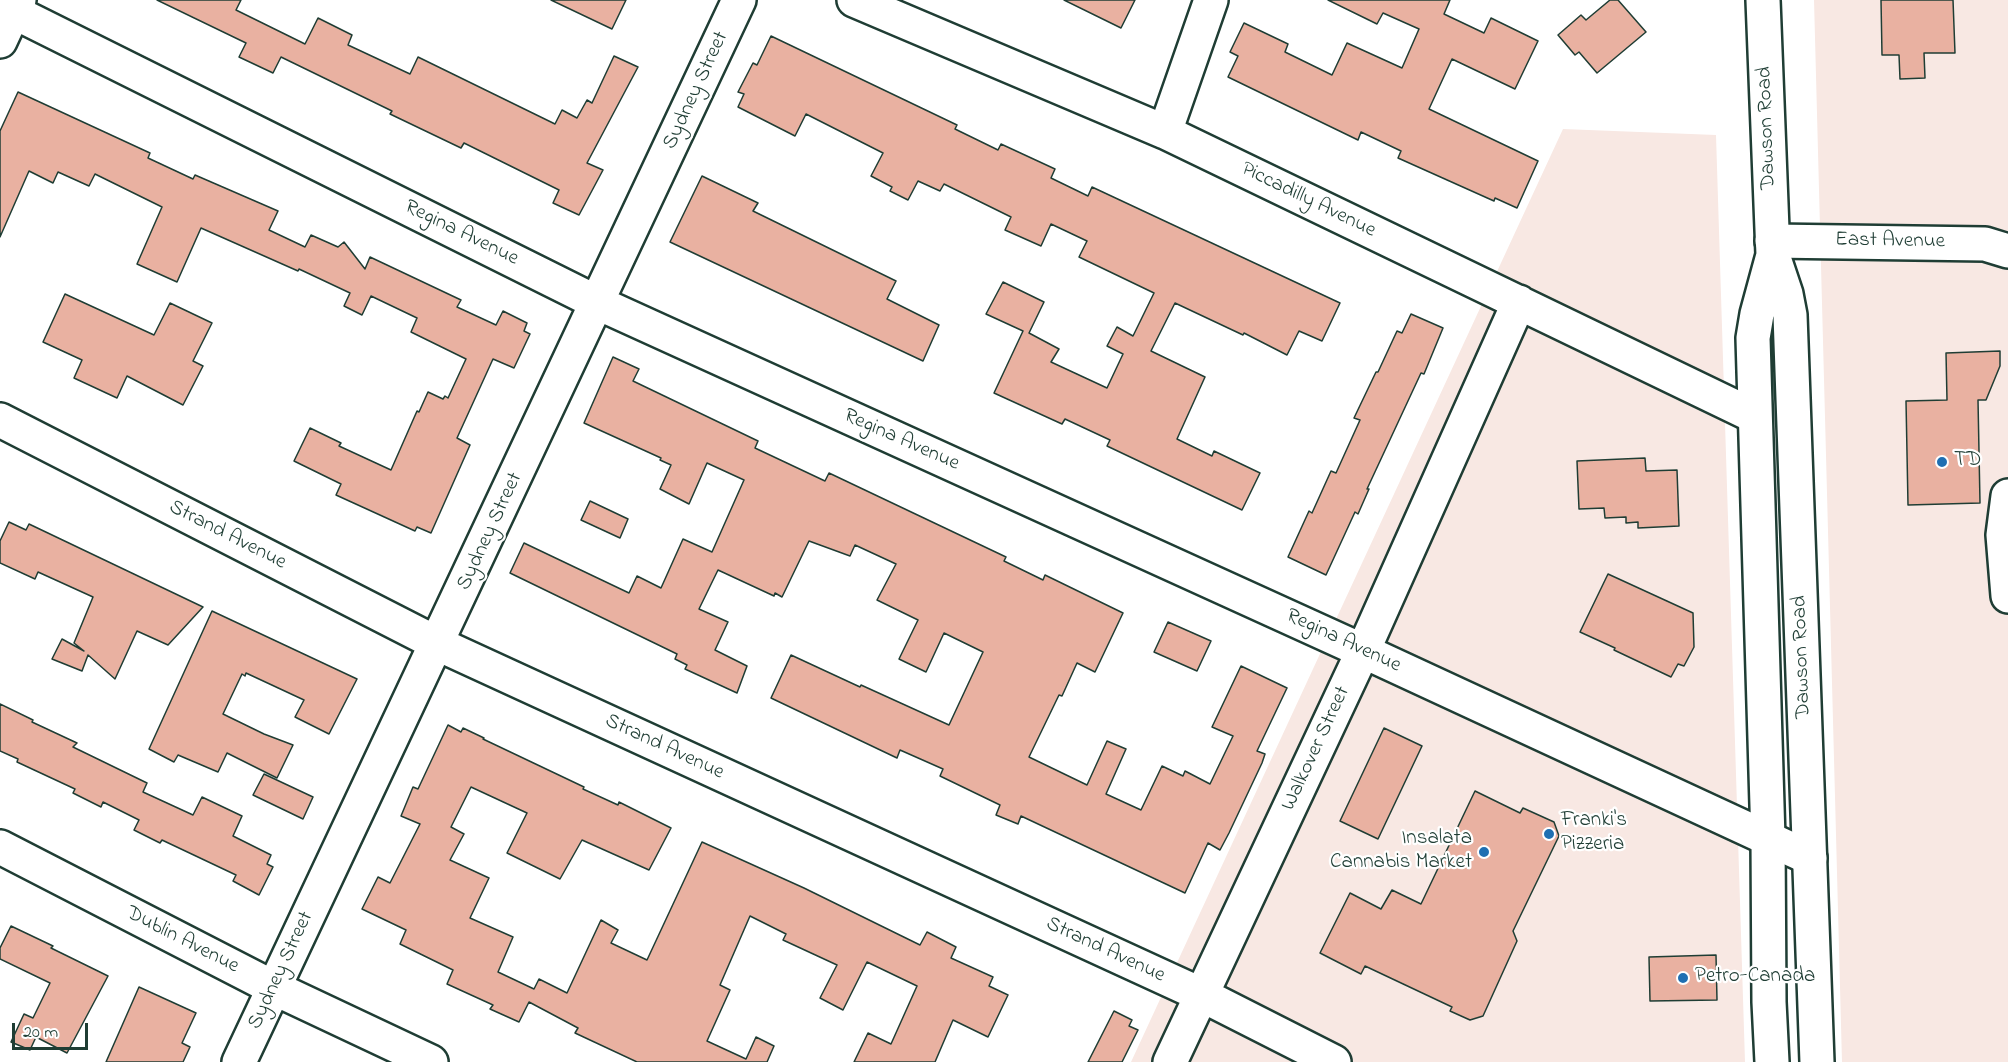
<!DOCTYPE html>
<style>
body{margin:0}
#map{position:relative;width:2008px;height:1062px;overflow:hidden;background:#fff;font-family:"Indie Flower",sans-serif}
canvas{display:block}
.scale{position:absolute;left:12px;top:1023px;width:76px;height:27px;box-sizing:border-box;border:3px solid #1f3d34;border-top:0;padding-left:8px;font-size:18px;line-height:21px;white-space:nowrap;color:#1f3d34;-webkit-text-stroke:4px #fff;paint-order:stroke}
</style>
<div id="map">
<canvas width="2008" height="1062"></canvas>
<div class="scale">20 m</div>
</div>
<script>
const context = document.querySelector('canvas').getContext('2d');
context.lineJoin = 'round';
function fillPath(path, color) { context.fillStyle = color; context.fill(path, 'evenodd'); }
function strokePath(path, color, width, dash) { context.strokeStyle = color; context.lineWidth = width; context.lineCap = dash ? 'butt' : 'round'; context.setLineDash(dash || []); context.stroke(path); }
function label(font, color, halo, rows, align = 'center') {
  context.font = font + ' "Indie Flower",sans-serif'; context.lineWidth = 4.5; context.setLineDash([]); context.textBaseline = 'middle'; context.strokeStyle = halo; context.fillStyle = color; for (const [text, x, y, turn = 0] of rows) {
    context.save(); context.translate(x, y); context.rotate((+turn || 0) * Math.PI / 180); context.textAlign = isNaN(turn) ? turn : align; if (halo) context.strokeText(text, 0, 0); context.fillText(text, 0, 0); context.restore();
  }
}
const built = new Path2D(`
 M1814,0H2008V1062H1842Z
 M1563,129L1716,135L1745,1062H1131Z`);
const building = new Path2D(`
 M157,0H241L236,10L305,44L318,18L352,35L348,45L410,74L418,57L555,124L562,110L577,118L587,100L592,103L614,56L638,67L587,163L603,170L579,215L553,203L559,190L464,143L461,148L390,114L392,111L281,57L273,73L239,57L246,43Z
 M551,0H626L612,29Z
 M1064,0H1135L1121,28Z
 M1328,0H1450L1444,14L1484,33L1491,18L1538,41L1515,89L1452,59L1429,109L1538,161L1517,208L1495,198L1494,201L1398,158L1401,151L1361,132L1358,140L1228,77L1238,56L1230,52L1244,23L1288,44L1285,52L1332,75L1347,43L1402,68L1419,29L1383,13L1377,24Z
 M1610,0H1618L1646,32L1597,73L1579,52L1575,55L1558,35L1581,15L1586,20Z
 M1881,0H1953L1955,53H1924L1925,78L1900,79L1899,55H1882Z
 M771,36L957,125L955,129L998,150L1001,144L1055,169L1051,178L1088,196L1092,187L1340,303L1322,341L1299,331L1287,355L1244,333L1243,335L1175,303L1151,351L1205,377L1177,439L1212,456L1214,451L1260,473L1242,510L1107,446L1110,440L1065,419L1062,424L994,393L1023,331L986,314L1003,282L1044,302L1029,333L1059,349L1051,362L1107,388L1123,354L1107,346L1117,327L1133,336L1154,293L1079,257L1087,241L1051,224L1041,246L1005,230L1011,217L944,184L940,191L918,181L908,200L890,191L892,187L871,176L883,153L806,114L795,136L738,107L744,94L738,92L753,63L757,65Z
 M18,92L150,153L148,158L193,179L195,175L278,211L269,230L305,247L311,235L338,247L344,242L365,269L370,257L461,300L457,307L496,325L503,311L527,323L524,331L530,334L514,368L493,359L457,438L470,445L431,533L417,527L415,531L336,495L341,484L294,461L310,428L341,443L339,446L391,470L417,411L419,412L428,392L443,399L445,396L448,398L466,359L411,332L417,318L371,296L362,315L344,306L350,293L299,269L298,271L201,228L177,282L137,264L162,207L95,174L89,186L58,172L53,183L29,171L0,237V131Z
 M702,176L758,203L753,211L896,281L887,299L939,325L923,361L670,242Z
 M65,294L154,335L170,303L212,323L193,361L203,366L183,405L127,376L117,398L74,378L82,360L43,342Z
 M1411,314L1443,328L1424,374L1421,373L1367,489H1369L1358,514L1355,512L1326,575L1288,557L1309,511L1312,513L1331,471L1336,473L1360,420L1354,418L1376,372H1378L1397,331L1402,333Z
 M2000,351V366L1986,400H1978L1980,503L1908,505L1906,401L1947,400L1946,353Z
 M613,357L639,369L633,381L758,441L755,448L825,481L829,473L1006,557L1004,561L1043,580L1045,575L1123,613L1095,672L1077,663L1062,696L1059,695L1029,757L1087,785L1107,741L1126,749L1106,794L1141,810L1162,766L1183,776L1185,771L1210,784L1233,736L1212,727L1241,666L1287,688L1257,751L1265,754L1262,763L1229,833L1220,850L1208,843L1185,893L1021,816L1018,824L996,815L1000,805L940,776L943,769L900,750L897,758L771,698L791,655L860,687L861,685L949,725L983,652L944,633L926,672L899,659L918,620L877,600L896,564L855,545L850,556L809,541L782,597L775,593L774,596L718,570L699,609L728,622L715,650L747,666L737,693L685,669L687,665L675,659L677,654L510,573L524,543L629,593L637,576L661,588L683,539L712,552L744,480L707,463L689,504L660,489L671,465L660,460L661,458L584,423Z
 M1645,458L1646,471L1677,470L1679,526L1638,528V522L1626,523V517L1605,518L1604,508L1579,509L1577,461Z
 M590,501L628,519L620,538L581,520Z
 M9,522L26,530L29,524L203,607L168,645L137,631L115,679L88,655L82,671L52,659L62,639L84,651L74,643L93,597L38,572L35,579L0,563V541Z
 M1608,574L1693,613L1694,647L1684,666L1678,664L1671,677L1614,650L1615,648L1580,632Z
 M212,611L357,679L329,734L295,717L304,700L246,673L245,676L242,674L223,714L264,734L293,745L277,778L227,753L218,772L178,755L174,762L149,749Z
 M1168,622L1211,641L1197,671L1154,652Z
 M0,704L33,720L32,722L77,743L73,747L147,783L143,792L193,815L202,797L242,816L233,836L271,855L267,864L273,867L259,895L233,881L236,875L162,840L160,843L134,830L139,820L103,802L101,807L73,793L75,789L17,762L18,759L0,751Z
 M448,725L461,732L463,728L484,738L483,739L584,787L583,789L618,805L619,802L671,828L649,870L582,840L560,879L507,853L527,813L471,787L451,827L464,834L450,860L489,878L470,918L513,937L498,972L534,989L539,979L567,993L601,920L618,930L611,943L647,960L702,842L804,888L920,945L927,932L956,947L951,958L993,977L989,986L1008,995L988,1037L953,1020L935,1062H854L868,1033L891,1044L917,986L867,962L843,1010L820,998L837,965L783,940L786,934L750,916L720,985L730,990L707,1041L746,1059L756,1037L774,1046L767,1062H637L575,1033L578,1028L529,1002L519,1022L490,1009L493,1005L447,984L453,970L400,944L406,930L362,909L378,877L390,883L420,824L401,816L413,787L418,789Z
 M1384,728L1422,746L1378,839L1340,821Z
 M264,774L313,797L303,819L253,795Z
 M1475,791L1520,813L1523,808L1554,822L1559,836L1513,931L1517,941L1483,1016L1470,1020L1450,1011L1452,1007L1365,966L1361,974L1320,953L1350,893L1381,909L1392,890L1421,904Z
 M11,926L53,946L51,948L108,976L67,1053L36,1037L30,1050L11,1042L24,1014L33,1018L50,983L0,959V948Z
 M1716,955L1717,1000L1650,1001L1649,957Z
 M139,987L196,1013L182,1043L190,1047L183,1062H106Z
 M1114,1011L1132,1020L1129,1026L1138,1030L1122,1062H1088Z`);
const minor = new Path2D(`
 M854,0L1165,132L1754,416
 M0,5L598,303L1363,651L1810,858
 M0,41L19,0
 M1165,132L1211,0
 M1772,241L1985,244L2008,251
 M0,420L438,644L1202,995L1334,1062
 M2008,496L2003,535L2008,596
 M0,847L274,988L431,1062
 M239,1062L739,0
 M1170,1062L1363,651L1519,302`);
const major = new Path2D(`
 M1763,0L1773,255L1786,294L1790,315L1817,1062
 M1772,1062L1769,1002L1768,839L1753,338L1757,314L1773,255`);
const markers = [
 [1942,462,6,"#1f6fb2"],
 [1549,834,6,"#1f6fb2"],
 [1484,852,6,"#1f6fb2"],
 [1683,978,6,"#1f6fb2"]
];
const streetNames = [
 ["Sydney Street",697,91,-65],
 ["Dawson Road",1768,128,-92],
 ["Piccadilly Avenue",1308,201,26],
 ["Regina Avenue",461,234,26],
 ["East Avenue",1890,242,1],
 ["Regina Avenue",901,441,24],
 ["Sydney Street",491,532,-65],
 ["Strand Avenue",227,536,27],
 ["Regina Avenue",1343,642,25],
 ["Dawson Road",1803,657,-92],
 ["Strand Avenue",664,748,25],
 ["Walkover Street",1317,749,-65],
 ["Dublin Avenue",182,941,27],
 ["Strand Avenue",1105,951,25],
 ["Sydney Street",282,971,-65]
];
const poiNames = [
 ["TD",1954,462],
 ["Franki's",1561,822],
 ["Pizzeria",1561,846],
 ["Insalata",1472,840,"right"],
 ["Cannabis Market",1472,864,"right"],
 ["Petro-Canada",1695,978]
];
fillPath(built, '#f8e8e3');
fillPath(building, '#e9b1a1');
strokePath(building, '#1f3d34', 1.5);
strokePath(minor, '#1f3d34', 38);
strokePath(major, '#1f3d34', 38);
strokePath(minor, '#fff', 33);
strokePath(major, '#fff', 33);
for (const [x, y, r, color] of markers) { const dot = new Path2D(); dot.arc(x, y, r, 0, 2 * Math.PI); context.fillStyle = color; context.fill(dot); strokePath(dot, '#fff', 2); }
label('21px', '#1f3d34', '#fff', streetNames);
label('21px', '#1f3d34', '#fff', poiNames, 'left');
</script>
